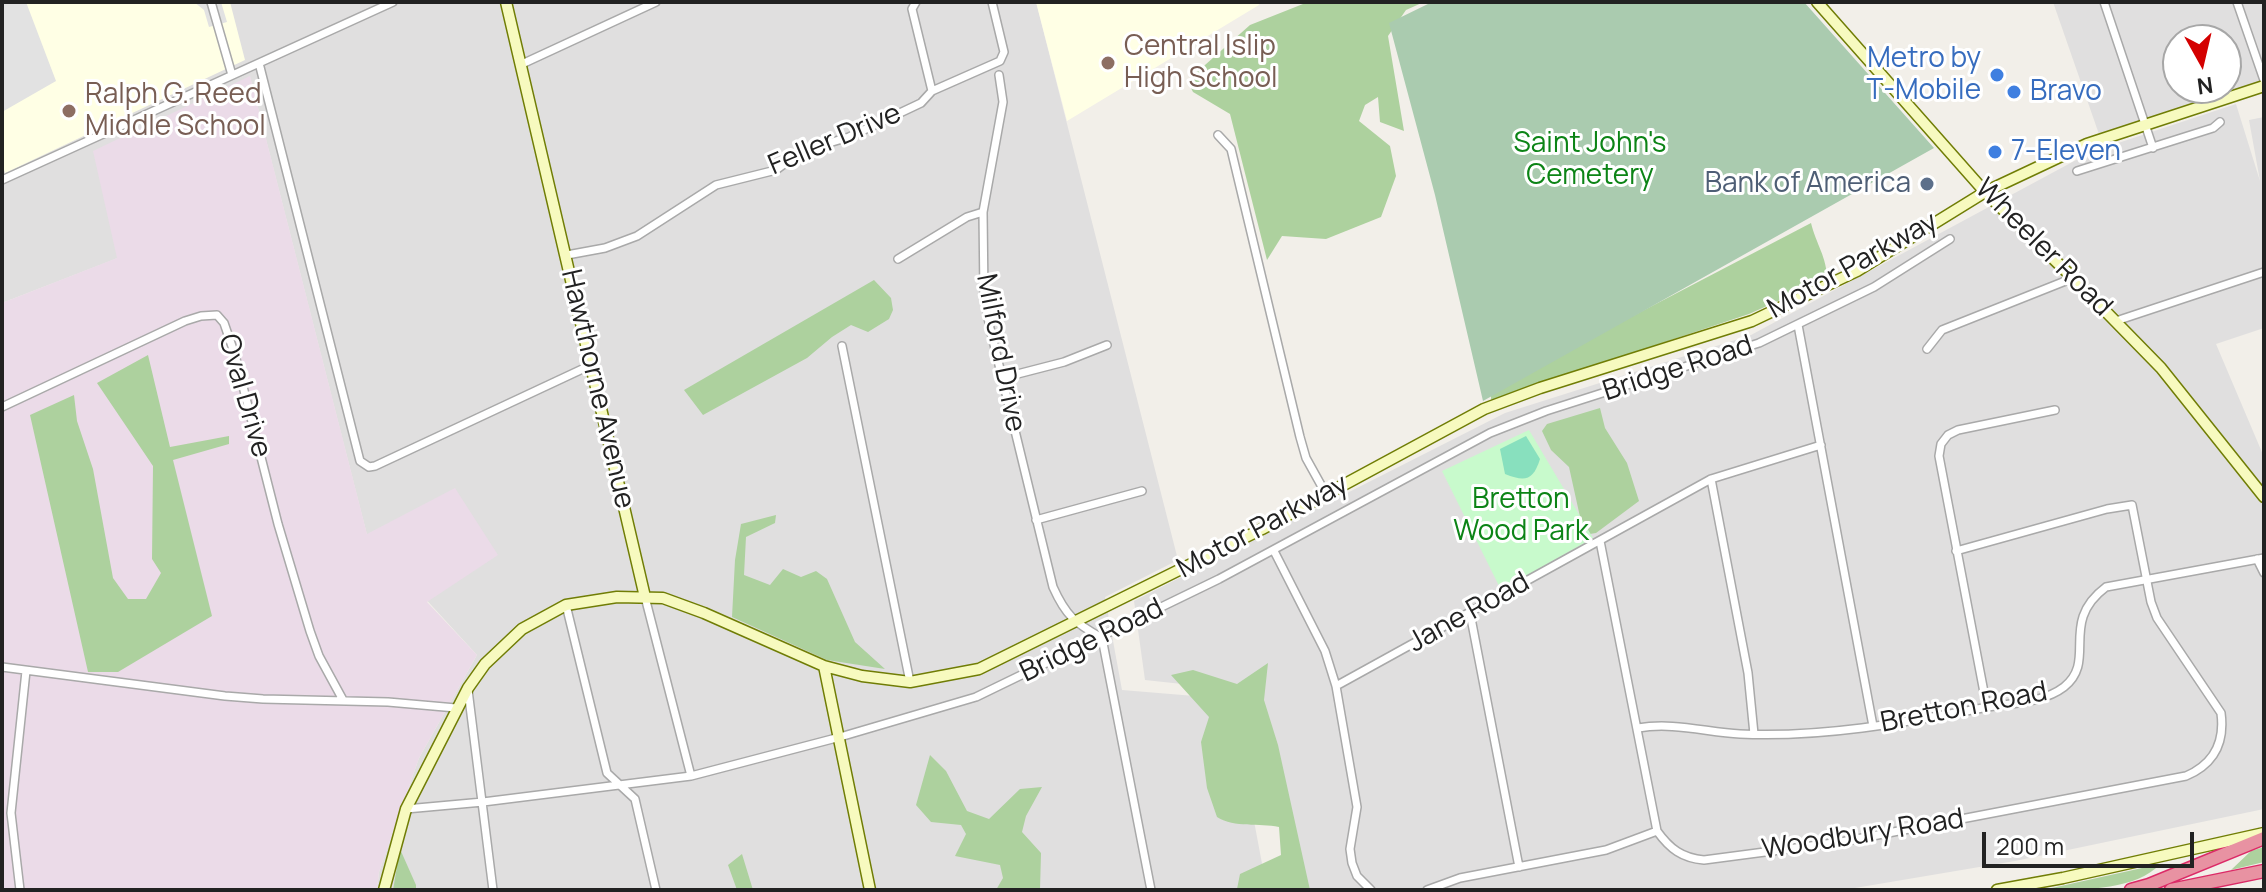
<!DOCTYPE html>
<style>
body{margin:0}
#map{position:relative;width:2266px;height:892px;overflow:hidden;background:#f2efe9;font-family:Manrope,sans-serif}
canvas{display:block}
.frame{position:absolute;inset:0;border:4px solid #222;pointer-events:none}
.north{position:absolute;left:2162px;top:24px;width:80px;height:80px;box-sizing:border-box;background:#fff;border:2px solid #a7a7a7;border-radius:50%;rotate:172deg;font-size:22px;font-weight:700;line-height:32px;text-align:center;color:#222}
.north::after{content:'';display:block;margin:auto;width:28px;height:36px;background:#d40000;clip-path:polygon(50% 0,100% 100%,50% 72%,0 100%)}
.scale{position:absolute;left:1982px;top:832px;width:212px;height:36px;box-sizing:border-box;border:4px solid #222;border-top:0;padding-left:10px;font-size:24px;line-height:28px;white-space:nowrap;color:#222;-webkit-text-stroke:6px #fff;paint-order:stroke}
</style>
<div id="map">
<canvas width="2266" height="892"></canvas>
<div class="frame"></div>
<div class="north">N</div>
<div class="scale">200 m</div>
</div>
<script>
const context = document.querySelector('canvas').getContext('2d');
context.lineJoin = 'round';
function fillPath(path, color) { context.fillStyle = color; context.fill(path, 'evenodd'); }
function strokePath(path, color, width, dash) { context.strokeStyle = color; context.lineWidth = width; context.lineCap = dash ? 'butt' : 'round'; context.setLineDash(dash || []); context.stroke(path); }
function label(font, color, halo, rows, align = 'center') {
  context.font = font + ' Manrope,sans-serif'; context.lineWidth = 6; context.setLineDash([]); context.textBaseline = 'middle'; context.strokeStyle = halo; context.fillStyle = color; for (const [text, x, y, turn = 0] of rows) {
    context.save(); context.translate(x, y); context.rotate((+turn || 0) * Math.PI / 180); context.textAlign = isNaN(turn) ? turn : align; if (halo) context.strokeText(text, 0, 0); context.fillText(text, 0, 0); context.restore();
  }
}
const residential = new Path2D(`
 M2,2H1036L1178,560L1105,597L1122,690L1231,699L1267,890H377L379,872L419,758L477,655L367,535L250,77L118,258L2,303Z
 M2053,2H2264V86L2101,140ZM2178,40H2226V88H2178Z
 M2236,104L2260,181L2249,120L2264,117V328L2216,344L2264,457V809L2015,861L1843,890H1295L1256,692L1145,680L1134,601L1505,413L1751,335L2091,152Z`);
const industrial = new Path2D(`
 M250,76L367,534L455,488L498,555L427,602L477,655L419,758L379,872L377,890H2V303L117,258L93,151Z`);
const education = new Path2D(`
 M2,2H230L245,60L5,173L2,163Z
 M1036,2H1258L1259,5L1067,121Z`);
const forest = new Path2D(`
 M1308,2H1424L1406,10L1388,36L1404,131L1380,122L1378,97L1365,105L1359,121L1390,146L1396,176L1381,217L1326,239L1282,236L1267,260L1230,114L1193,92L1189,84L1196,73L1250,25Z
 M1811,223C1816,244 1827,257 1827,279L1749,314L1491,400V390Z
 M874,280L891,298L893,310L889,319L868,332L851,325L832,337L807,358L703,415L684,390Z
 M148,355L170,447L229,436V444L173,460L212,616L118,672H88L30,415L74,395L77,421L93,469L113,578L128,599H146L161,573L152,559L153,466L97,383Z
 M1600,408L1605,428L1627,463L1639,501L1596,533L1584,535L1569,467L1551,450L1542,431L1547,424Z
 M776,515L775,523L746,537L744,575L770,585L783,569L801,577L816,571L827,579L855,642L885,669L827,660L732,617L735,560L741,524Z
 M1268,663L1264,700L1278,745L1310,890L1237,889L1240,874L1281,855L1279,827C1259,823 1235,828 1217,817L1207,788L1201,742L1209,717L1171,675L1193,670L1237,684Z
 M930,755L946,771L967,811L989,819L1020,789L1042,787L1026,816L1022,832L1041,853L1040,890H996L1003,878L1000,865L955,856L966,834L961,825L931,822L916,805Z
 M2264,847V862L2231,870L2251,851Z
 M400,849L416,885V890H393Z
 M742,854L753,890H737L728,865Z
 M2160,864C2136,891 2078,890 2043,890Z`);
const cemetery = new Path2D(`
 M1432,2H1804L1934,148L1483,401L1435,195L1389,23Z`);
const park = new Path2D(`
 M1529,430L1593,538L1501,590L1442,471Z`);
const pitch = new Path2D(`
 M1526,436L1540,459C1533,481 1525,482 1505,474L1500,449Z`);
const parking = new Path2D(`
 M2,2H26L56,81L2,112Z
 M194,2H221L227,22L209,27L204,10Z`);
const street = new Path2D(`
 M211,2L232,75
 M916,2L912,9L932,91
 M2104,2L2153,148
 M2237,2L2264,80
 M259,63L360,461L369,467L375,466L591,365
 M522,64L656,2
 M999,75L1003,102L983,212L984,296L990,328L1053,587C1066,616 1075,623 1102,638L1151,890
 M1218,135L1231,149L1300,437L1306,458L1326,494
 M2077,171L2213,128L2220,122
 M2,180L393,2
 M567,255L605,248L637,236L716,185L776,170L802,151L849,137L921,103L932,91L1000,61L1004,52L992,2
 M898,259L967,217L983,212
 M2116,321L2264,272
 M1798,325L1873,726
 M842,346L910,682
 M1927,349L1942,330L2073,278
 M1002,378L1064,362L1107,345
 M2,407L185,321L201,316L217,315L224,323L235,355L278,524L310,631L319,656L343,700
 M1711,479L1748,673L1754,734
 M1036,520L1142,491
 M1600,541L1657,831C1670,849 1682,858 1704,860L1841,842L2186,776C2214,764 2225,743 2221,713L2157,618L2151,602L2132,505L2107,509L1956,551
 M1274,551L1325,651L1336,686L1357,807L1350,849L1352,863L1357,876L1371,890
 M2257,559L2264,573
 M645,597L691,776
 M566,605L607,773L635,799L656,890
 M1470,613L1519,867
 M2,667L225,696L263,699L388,702L456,708
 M1336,686L1711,479L1821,445
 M468,690L493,890
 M1987,708L1939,456L1941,444L1948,435L1958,430L2055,410
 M1638,728C1673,722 1706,732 1740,734C1823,738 1907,722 1988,707C2012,703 2043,703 2064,687C2098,660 2058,623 2106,587L2264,558
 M406,809L483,802L691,776L840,737L976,697L1219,579L1490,433L1546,411L1759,343L1874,287L1950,239
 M20,890L11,813L26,671
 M1427,890L1460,878L1606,850L1657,831`);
const secondary = new Path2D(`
 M506,2L645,597
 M1817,2L1985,192L2073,278L2161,368L2264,497
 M824,666L870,890
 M384,890L406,809L468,688L485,664L522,629L566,605L617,597L663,598L704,613L824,666L862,676L910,682L979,669L1262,529L1484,409L1540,388L1752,321L1857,271L1985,192L2087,144L2264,86
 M1997,890L2063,878L2264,833`);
const highway = new Path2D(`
 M2131,890L2149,885L2264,838
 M2171,890L2264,871`);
const markers = [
 [1108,63,8,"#8d6e63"],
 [1997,75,8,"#3f7fe0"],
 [2014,92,8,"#3f7fe0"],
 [69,111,8,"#8d6e63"],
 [1995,152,8,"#3f7fe0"],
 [1927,184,8,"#5c6f8a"]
];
const educationNames = [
 ["Central Islip",1124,47],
 ["High School",1124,79],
 ["Ralph G. Reed",85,95],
 ["Middle School",85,127]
];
const shopNames = [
 ["Metro by",1981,59,"right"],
 ["T-Mobile",1981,91,"right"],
 ["Bravo",2030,92],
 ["7-Eleven",2011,152]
];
const streetNames = [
 ["Feller Drive",835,140,-23],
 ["Wheeler Road",2043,248,45],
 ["Motor Parkway",1853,266,-29],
 ["Milford Drive",1000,353,79],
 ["Bridge Road",1678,369,-18],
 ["Hawthorne Avenue",597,389,77],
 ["Oval Drive",244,396,74],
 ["Motor Parkway",1263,527,-28],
 ["Jane Road",1469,613,-29],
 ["Bridge Road",1092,641,-26],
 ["Bretton Road",1964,708,-11],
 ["Woodbury Road",1863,835,-9]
];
const parkNames = [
 ["Saint John's",1590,144],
 ["Cemetery",1590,176],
 ["Bretton",1521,500],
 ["Wood Park",1521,532]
];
const serviceNames = [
 ["Bank of America",1911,184]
];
fillPath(residential, '#e0dfdf');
fillPath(industrial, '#ebdbe8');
fillPath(education, '#ffffe5');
fillPath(forest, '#add19e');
fillPath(cemetery, '#aacbaf');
fillPath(park, '#c8facc');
fillPath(pitch, '#88e0be');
fillPath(parking, '#e2e2e2');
strokePath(street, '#a9a9a9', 10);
strokePath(secondary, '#707d05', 13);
strokePath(highway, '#dc2a67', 15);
strokePath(street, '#fff', 7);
strokePath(secondary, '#f7fabf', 10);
strokePath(highway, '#e892a2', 12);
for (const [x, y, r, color] of markers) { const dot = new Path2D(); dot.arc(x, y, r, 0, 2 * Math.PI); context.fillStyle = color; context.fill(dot); strokePath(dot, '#fff', 3); }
label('28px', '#785e54', '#fff', educationNames, 'left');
label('28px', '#366cbe', '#fff', shopNames, 'left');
label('28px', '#222', '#fff', streetNames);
label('28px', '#0c8416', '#fff', parkNames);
label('28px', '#4e5e75', '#fff', serviceNames, 'right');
</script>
